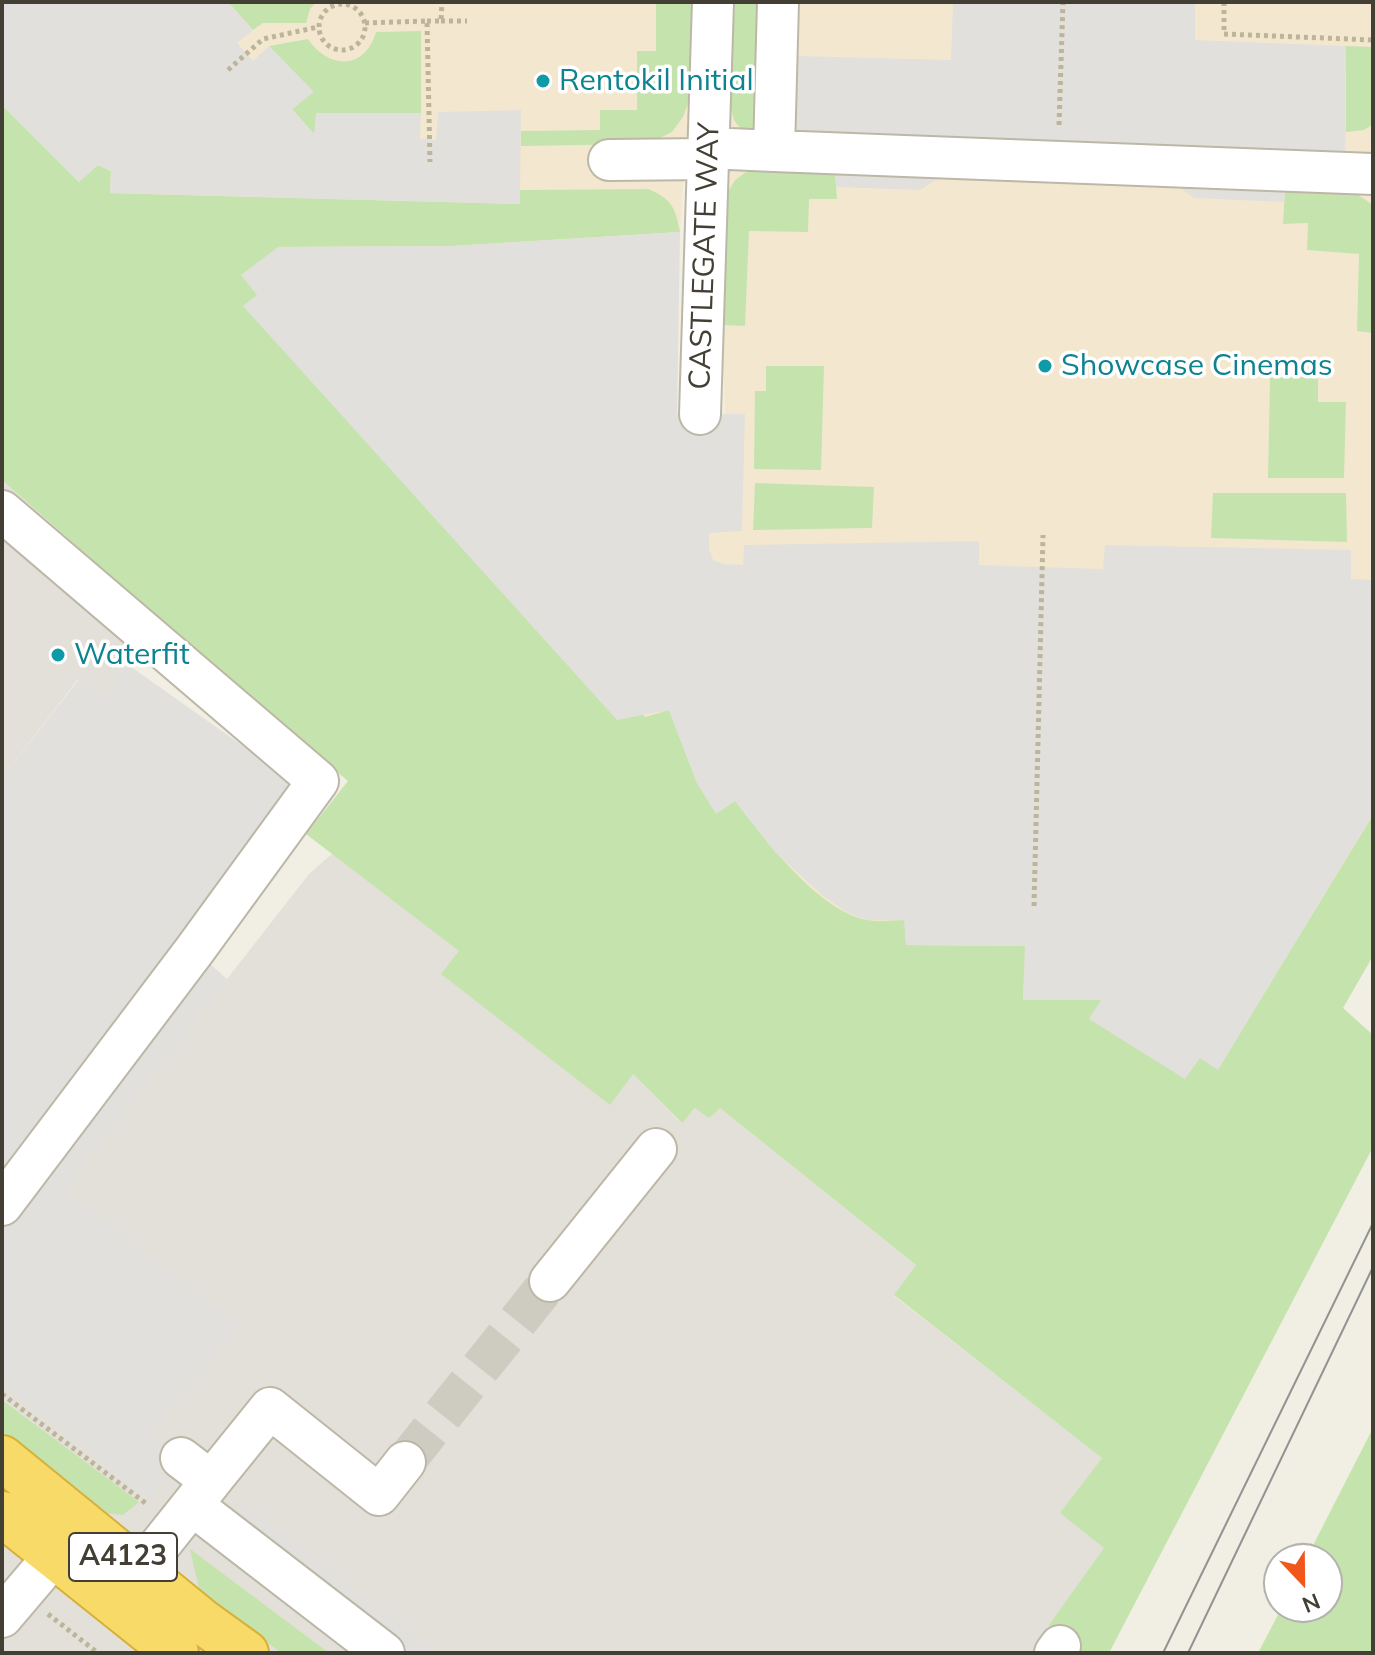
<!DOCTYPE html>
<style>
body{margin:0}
#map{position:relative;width:1375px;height:1655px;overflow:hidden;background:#f1efe4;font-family:Mulish,sans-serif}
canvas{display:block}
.frame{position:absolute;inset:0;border:4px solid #433f34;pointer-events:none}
.north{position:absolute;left:1263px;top:1543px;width:80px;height:80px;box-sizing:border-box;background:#fff;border:2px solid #b4b2ae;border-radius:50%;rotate:158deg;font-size:22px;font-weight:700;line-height:32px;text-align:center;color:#433f34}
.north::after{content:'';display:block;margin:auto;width:28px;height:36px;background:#f1561a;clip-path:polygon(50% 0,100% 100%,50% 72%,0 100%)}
</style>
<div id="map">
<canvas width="1375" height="1655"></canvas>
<div class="frame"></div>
<div class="north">N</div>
</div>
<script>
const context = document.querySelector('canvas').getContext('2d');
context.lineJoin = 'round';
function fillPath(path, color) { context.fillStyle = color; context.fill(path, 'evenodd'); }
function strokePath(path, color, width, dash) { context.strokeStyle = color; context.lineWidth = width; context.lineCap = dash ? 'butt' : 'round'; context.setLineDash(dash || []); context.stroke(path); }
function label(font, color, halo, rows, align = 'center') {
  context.font = font + ' Mulish,sans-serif'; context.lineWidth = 7; context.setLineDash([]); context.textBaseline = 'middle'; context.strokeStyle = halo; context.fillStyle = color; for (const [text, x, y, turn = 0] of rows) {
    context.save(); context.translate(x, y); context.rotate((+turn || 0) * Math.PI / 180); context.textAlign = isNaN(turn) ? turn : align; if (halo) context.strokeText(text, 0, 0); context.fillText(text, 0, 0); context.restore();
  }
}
const commercial = new Path2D(`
 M2,2H691L687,130L680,232L677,414L725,415L722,325L733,2H1373V956L1343,1008L1373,1035V1147L941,1333L894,1295L916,1265L720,1108L682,1123L349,782L167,626L2,480Z`);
const industrial = new Path2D(`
 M2,480L167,626L127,664L104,697L78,679L2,778Z
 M349,782L681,1123L696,1108L719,1107L916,1265L894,1296L1103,1458L1109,1653H2V897L181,938L227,979L309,874L333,853L306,834Z`);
const green = new Path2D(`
 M228,2H316L310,9L306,23H263L253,30Z
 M656,2H692L690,98L683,117L672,132L648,144L521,146V131L600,130V110H637V51H656Z
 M733,2H763L758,133C749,133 742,131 736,123C724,104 732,28 733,2Z
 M421,31V113H317L315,135L292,109L313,92L269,46L308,39C329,70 365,70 376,32Z
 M1346,46L1373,47V118L1372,125L1364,130L1346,132Z
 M2,105L79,182L98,165L111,171L110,193L519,204L520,190L648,189C672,199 675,207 680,232L452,246L278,247L645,717L669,710L697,783L716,813L735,801C764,838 818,911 867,920C879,922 893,920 905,920L906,945L1026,946L1023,1000H1102L1089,1019L1200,1058L1218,1069L1373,815V956L1343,1008L1373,1035V1147L1109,1653H1071L1075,1645L1049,1625L1104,1548L1060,1513L1102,1458L894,1295L916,1265L720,1108L709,1118L695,1108L682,1123L633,1074L610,1105L441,974L459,951L306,834L348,781L167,626L2,480Z
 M749,170L835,172L837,199H809L808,232L749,231L745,326L722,325L728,192L735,180Z
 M1285,190L1352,191L1373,205V333L1357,331L1359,254L1307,250L1308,223L1283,224Z
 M766,366H824L821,470L754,469L755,391H766Z
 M1270,377H1318V402H1346L1344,478H1268Z
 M755,483L874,487L872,528L753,530Z
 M1213,493H1346L1347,542L1211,538Z
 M2,1400L139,1502L123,1515L104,1513L83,1499L2,1431Z
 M1373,1428V1653H1258L1282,1607H1327V1559H1306Z
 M190,1549L329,1653H281L199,1589Z`);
const parking = new Path2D(`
 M2,2H228L253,30L237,43L253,61L269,46L314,92L292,109L314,134L316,113H421L420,139L436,140L438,112L521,110L520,204L110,193L111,171L98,165L79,182L2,105Z
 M953,2H1195V40L1346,46L1345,191L1285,190L1284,202L1194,198L1166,178L948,172L920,190L836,187L835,172L795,170L798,56L951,60Z
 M680,232L677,414H745L742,531L709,533V549L713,560L723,564L743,565L744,545L979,541V565L1103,569L1105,545L1351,550V579L1373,580V814L1218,1070L1200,1058L1185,1079L1089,1019L1101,1000H1023L1025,946L906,945L904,920H867L848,913L823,896L775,852L735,801L716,814L697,783L669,710L617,720L243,306L257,295L241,275L278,247L452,246Z
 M127,664L294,782L181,938L10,1166L2,1160V778L79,679L104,697Z
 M194,951L227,980L64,1189L240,1326L150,1432L181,1458L151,1499L2,1382V1205Z
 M245,1503L438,1653H384L225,1530Z`);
const minorTunnel = new Path2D(`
 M405,1462L550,1281`);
const path = new Path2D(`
 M1224,2V34L1373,40
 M319 27a23 23 0 1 1 46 0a23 23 0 1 1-46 0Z
 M427,21H441L442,2
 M441,21H467
 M365,23L427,21L430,162
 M228,70L263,39L318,27
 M1059,125L1063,2
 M1034,906L1043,535
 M2,1394L148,1505
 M48,1614L98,1653`);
const minor = new Path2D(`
 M708,148L774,151L778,2
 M774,151L1373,174
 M609,160L708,159
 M700,414L713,2
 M2,511L318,781L194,951L2,1205
 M550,1281L656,1149
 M211,1481L270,1408L379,1495L405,1462
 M192,1505L384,1653
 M140,1570L211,1481L181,1458
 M2,1617L53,1557
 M1055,1653L1060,1646`);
const highway = new Path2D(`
 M2,1458L203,1622L246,1653
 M2,1514L176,1653`);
const tram = new Path2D(`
 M1163,1653L1373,1223
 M1188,1653L1373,1267`);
const markers = [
 [543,81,8,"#0f9aa8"],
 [1045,366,8,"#0f9aa8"],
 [58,655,8,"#0f9aa8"]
];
const shields = [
 [123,1557,108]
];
const shieldNames = [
 ["A4123",123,1557]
];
const cultureNames = [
 ["Rentokil Initial",559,81],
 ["Showcase Cinemas",1061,366],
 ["Waterfit",74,655]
];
const streetNames = [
 ["CASTLEGATE WAY",705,256,-88]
];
fillPath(commercial, '#f3e8cf');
fillPath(industrial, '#e3e0d9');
fillPath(green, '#c5e4ad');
fillPath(parking, '#e2e0dc');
strokePath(minorTunnel, '#ceccc1', 40, [40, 20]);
strokePath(minor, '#bcb7a7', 44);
strokePath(highway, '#d6b038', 48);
strokePath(path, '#bdb599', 5, [4, 4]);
strokePath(minor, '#fff', 40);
strokePath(highway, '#f8da68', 44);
strokePath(tram, '#939393', 2);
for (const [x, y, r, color] of markers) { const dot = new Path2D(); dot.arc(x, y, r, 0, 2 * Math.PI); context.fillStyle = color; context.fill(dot); strokePath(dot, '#fff', 3); }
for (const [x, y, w] of shields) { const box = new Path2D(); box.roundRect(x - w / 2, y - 24, w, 48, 6); context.fillStyle = '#fff'; context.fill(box); strokePath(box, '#433f34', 2); }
label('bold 28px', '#433f34', null, shieldNames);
label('30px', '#0d838f', '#fff', cultureNames, 'left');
label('30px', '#433f34', '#fff', streetNames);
</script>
